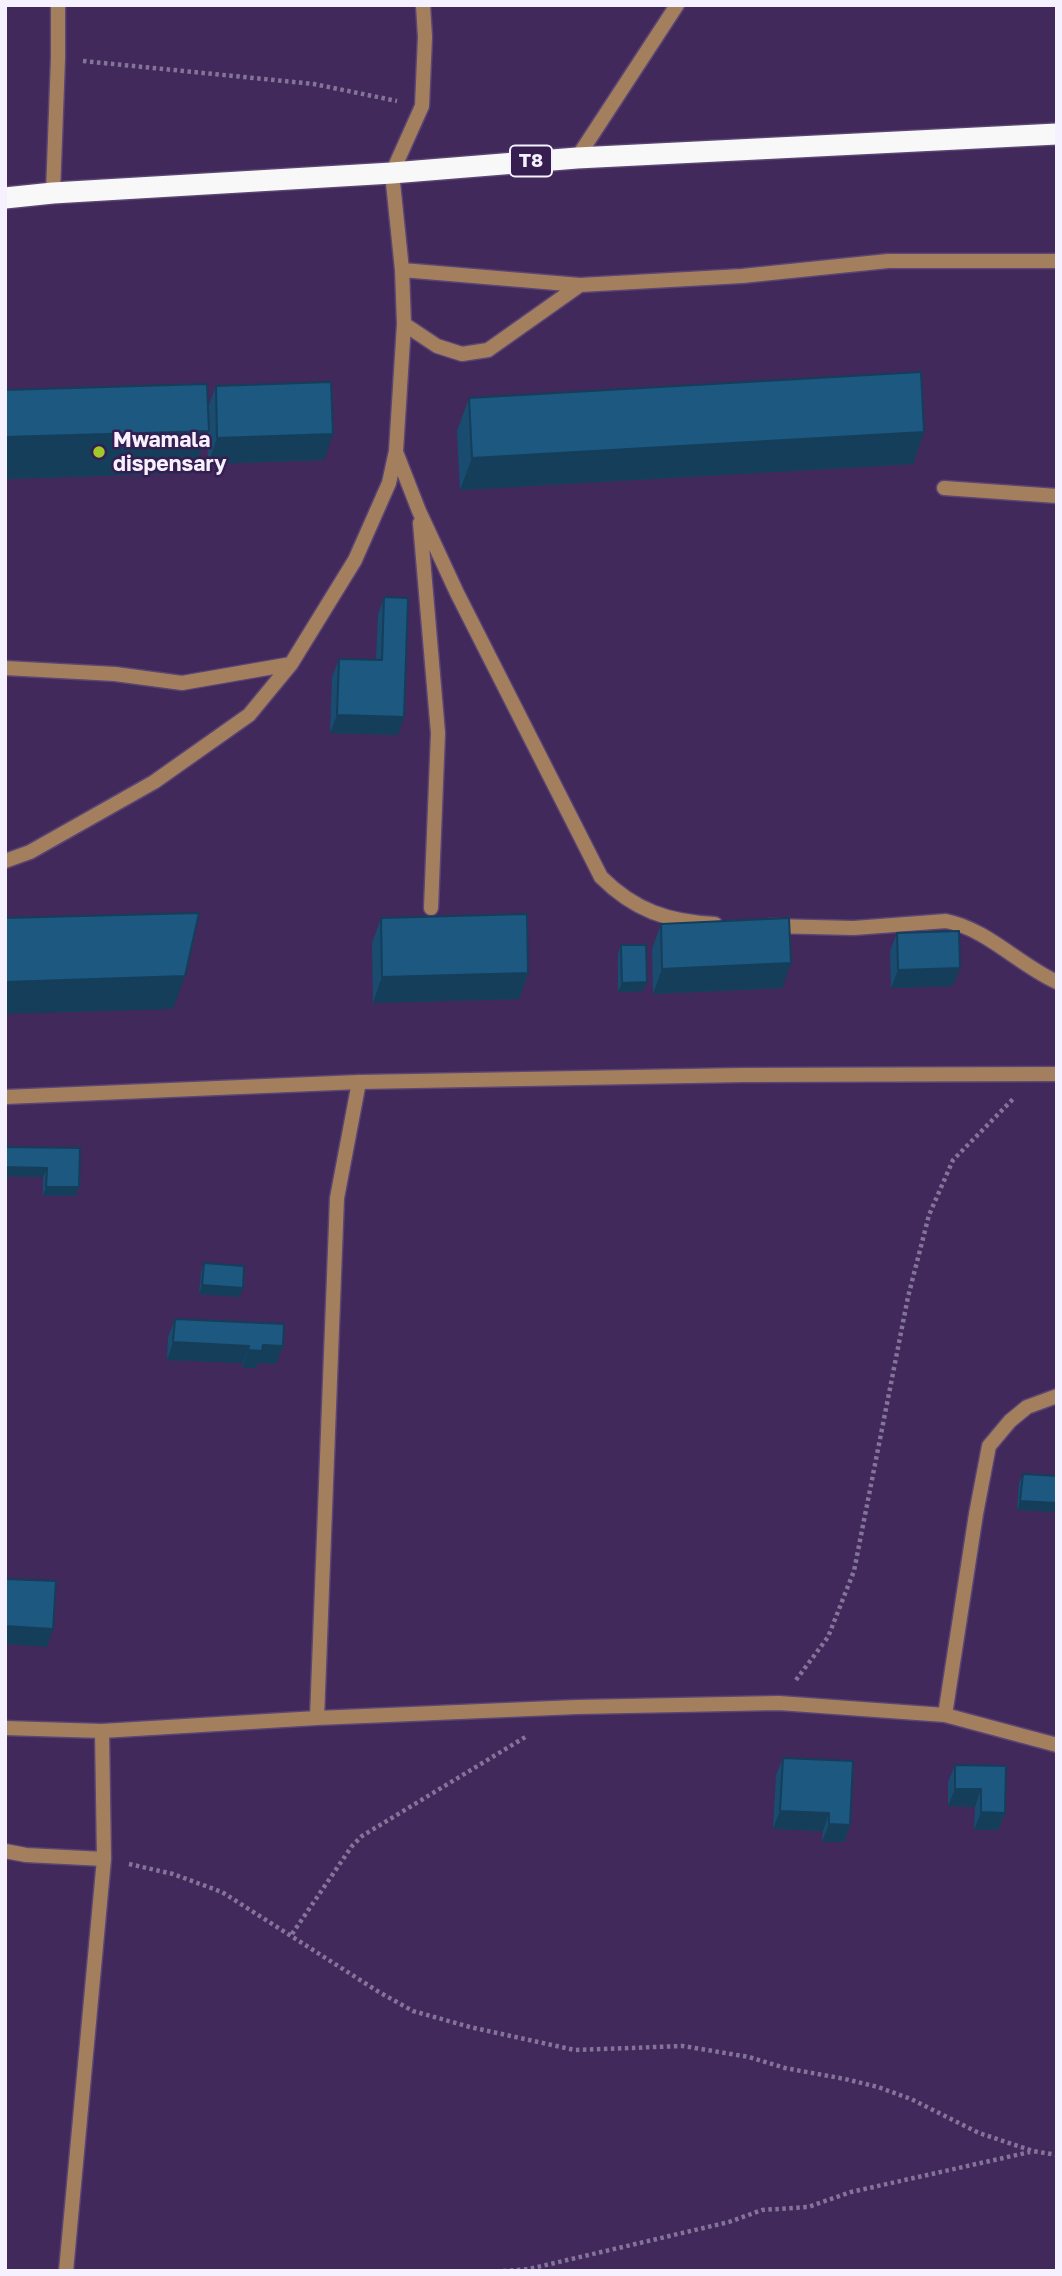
<!DOCTYPE html>
<style>
body{margin:0}
#map{position:relative;width:1062px;height:2276px;overflow:hidden;background:#41295c;font-family:"Golos Text",sans-serif}
canvas{display:block}
.frame{position:absolute;inset:0;border:7px solid #f6f1fe;pointer-events:none}
</style>
<div id="map">
<canvas width="1062" height="2276"></canvas>
<div class="frame"></div>
</div>
<script>
const context = document.querySelector('canvas').getContext('2d');
context.lineJoin = 'round';
function strokePath(path, color, width, dash) { context.strokeStyle = color; context.lineWidth = width; context.lineCap = dash ? 'butt' : 'round'; context.setLineDash(dash || []); context.stroke(path); }
function fillPath(path, color) { context.fillStyle = color; context.fill(path, 'evenodd'); }
function label(font, color, halo, rows, align = 'center') {
  context.font = font + ' "Golos Text",sans-serif'; context.lineWidth = 5; context.setLineDash([]); context.textBaseline = 'middle'; context.strokeStyle = halo; context.fillStyle = color; for (const [text, x, y, turn = 0] of rows) {
    context.save(); context.translate(x, y); context.rotate((+turn || 0) * Math.PI / 180); context.textAlign = isNaN(turn) ? turn : align; if (halo) context.strokeText(text, 0, 0); context.fillText(text, 0, 0); context.restore();
  }
}
const path = new Path2D(`
 M83,61L314,84L397,101
 M796,1680L828,1637L854,1571L908,1297L929,1215L953,1160L1014,1098
 M129,1864L173,1874L222,1892L379,1992L413,2011L470,2027L575,2050L683,2046L749,2057L785,2068L845,2079L878,2087L911,2099L979,2133L1033,2151L1057,2155
 M292,1934L352,1846L362,1836L527,1736
 M503,2271L529,2269L729,2222L762,2210L808,2207L851,2192L1030,2152`);
const lane = new Path2D(`
 M402,270L580,285L742,276L888,261H1057
 M404,324L437,346L462,354L488,350L580,285
 M396,452L419,511L457,593L601,877C634,910 668,922 715,924
 M944,488L1057,496
 M420,523L438,733L431,908
 M5,668L115,674L182,683L291,664
 M5,861L30,852L154,782L249,715L291,664L355,560L389,483L396,451L404,324L402,270L392,173L422,106L425,37L423,5
 M770,926L854,928L946,921C987,929 1019,965 1057,982
 M5,1097L359,1082L744,1075L1057,1074
 M5,1851L26,1855L104,1859
 M66,2271L104,1859L102,1731`);
const street = new Path2D(`
 M577,158L677,5
 M53,193L58,58V5
 M945,1715L976,1514L989,1446L1010,1421L1027,1407L1057,1396
 M317,1718L337,1198L359,1082
 M5,1728L102,1731L317,1718L577,1707L779,1703L945,1715L1057,1745`);
const highway = new Path2D(`
 M5,198L53,193L392,173L577,158L1057,134`);
const wall = new Path2D(`
 M216,386L324,460L208,464L207,435L193,473L5,479V390L208,407Z
 M469,398L924,432L913,464L460,490L457,431Z
 M384,597L398,735L330,733L332,677L339,659L376,660L378,615Z
 M381,918L528,973L519,999L373,1003L372,943Z
 M661,924L782,988L653,994L652,949Z
 M897,933L953,986L891,988L890,951Z
 M621,945L647,982L643,991L618,992V954Z
 M6,1147L80,1148L76,1196H43V1177L5,1176Z
 M204,1263L243,1288L239,1297L199,1294L201,1272Z
 M175,1319L283,1346L276,1364L258,1363L256,1368H242L243,1363L167,1360L168,1337Z
 M1023,1474L1057,1476V1512L1017,1510L1019,1483Z
 M783,1758L850,1825L844,1842H822L823,1831L773,1829L776,1775Z
 M955,1765L1005,1813L998,1830H974L975,1807L948,1806V1782Z`);
const shadedWall = new Path2D(`
 M209,431L193,473L5,479V437Z
 M924,432L913,464L460,490L472,458Z
 M333,434L324,460L208,464L217,438Z
 M337,715L404,717L398,735L330,733Z
 M791,963L782,988L653,994L662,969Z
 M960,968L953,986L891,988L898,970Z
 M528,973L519,999L373,1003L382,977Z
 M185,976L173,1009L5,1014V982Z
 M647,982L643,991L618,992L622,983Z
 M5,1167L47,1168L43,1177L5,1176Z
 M46,1187H79L76,1196H43Z
 M202,1285L243,1288L239,1297L199,1294Z
 M173,1342L249,1346L243,1363L167,1360Z
 M263,1345L283,1346L276,1364L258,1363L256,1368H242L248,1350Z
 M1020,1501L1057,1503V1512L1017,1510Z
 M5,1626L53,1629L47,1647L5,1644Z
 M955,1789H981L975,1807L948,1806Z
 M780,1811L829,1813L823,1831L773,1829Z
 M981,1812L1005,1813L998,1830H974Z
 M829,1824L850,1825L844,1842H822Z`);
const building = new Path2D(`
 M921,372L924,432L472,458L469,398Z
 M331,382L333,434L217,438L216,386Z
 M207,384L209,431L5,437V390Z
 M384,597L408,598L404,717L337,715L339,659L382,660Z
 M199,913L185,976L5,982V918Z
 M527,914L528,973L382,977L381,918Z
 M789,918L791,963L662,969L661,924Z
 M959,931L960,968L898,970L897,933Z
 M621,945H646L647,982L622,983Z
 M6,1147L80,1148L79,1187H46L47,1168L5,1167Z
 M204,1263L244,1266L243,1288L202,1285Z
 M175,1319L284,1324L283,1346L263,1345L262,1351L248,1350L249,1346L173,1342Z
 M1023,1474L1057,1476V1503L1020,1501Z
 M5,1579L56,1581L53,1629L5,1626Z
 M783,1758L853,1761L850,1825L829,1824V1813L780,1811Z
 M955,1765L1006,1766L1005,1813L981,1812V1789H955Z`);
const markers = [
 [99,452,7,"#a1c929"]
];
const shields = [
 [531,161,42]
];
const shieldNames = [
 ["T8",531,161]
];
const poiNames = [
 ["Mwamala",113,440],
 ["dispensary",113,464]
];
strokePath(lane, '#5a4573', 17);
strokePath(street, '#5a4573', 17);
strokePath(highway, '#5a4573', 24);
strokePath(path, '#857499', 4.5, [3.5, 3.5]);
strokePath(lane, '#a47f5e', 14);
strokePath(street, '#a47f5e', 14);
strokePath(highway, '#f8f8f8', 21);
fillPath(wall, '#194c6f');
fillPath(shadedWall, '#143e5a');
fillPath(building, '#1d5881');
strokePath(building, '#143e5a', 2);
for (const [x, y, r, color] of markers) { const dot = new Path2D(); dot.arc(x, y, r, 0, 2 * Math.PI); context.fillStyle = color; context.fill(dot); strokePath(dot, '#361e51', 2.5); }
for (const [x, y, w] of shields) { const box = new Path2D(); box.roundRect(x - w / 2, y - 15.5, w, 31, 5); context.fillStyle = '#361e51'; context.fill(box); strokePath(box, '#f6f1fe', 2); }
label('bold 19px', '#f6f1fe', null, shieldNames);
label('bold 21px', '#f6f1fe', '#361e51', poiNames, 'left');
</script>
